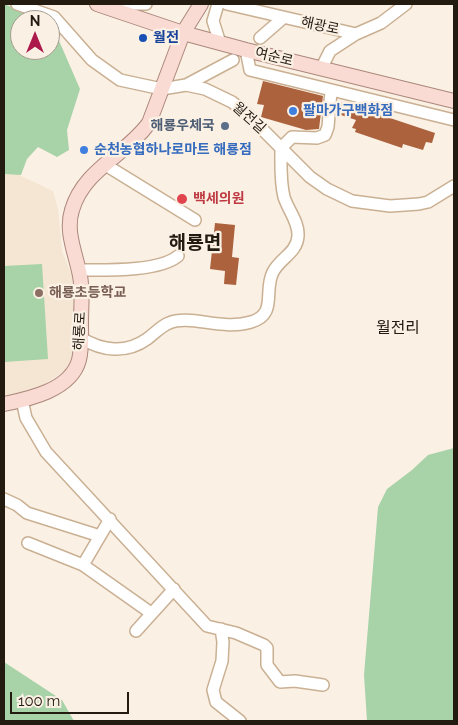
<!DOCTYPE html>
<meta charset="utf-8">
<style>
body{margin:0}
#map{position:relative;width:458px;height:725px;overflow:hidden;background:#fbf0e4;font-family:Raleway,sans-serif}
canvas{display:block}
.frame{position:absolute;inset:0;border:5px solid #241b10;pointer-events:none}
.north{position:absolute;left:10px;top:10px;width:50px;height:50px;box-sizing:border-box;background:#fbf0e4;border:1px solid #a59b8f;border-radius:50%;rotate:0deg;font-size:14px;font-weight:700;line-height:20px;text-align:center;color:#241b10}
.north::after{content:'';display:block;margin:auto;width:18px;height:22px;background:#ac1a4c;clip-path:polygon(50% 0,100% 100%,50% 72%,0 100%)}
.scale{position:absolute;left:10px;top:692px;width:119px;height:22px;box-sizing:border-box;border:2px solid #241b10;border-top:0;padding-left:6px;font-size:15px;line-height:18px;white-space:nowrap;color:#241b10;-webkit-text-stroke:4px #fbf0e4;paint-order:stroke}
</style>
<div id="map">
<canvas width="458" height="725"></canvas>
<div class="frame"></div>
<div class="north">N</div>
<div class="scale">100 m</div>
</div>
<script>
const context = document.querySelector('canvas').getContext('2d');
context.lineJoin = 'round';
function fillPath(path, color) { context.fillStyle = color; context.fill(path, 'evenodd'); }
function strokePath(path, color, width, dash) { context.strokeStyle = color; context.lineWidth = width; context.lineCap = dash ? 'butt' : 'round'; context.setLineDash(dash || []); context.stroke(path); }
function label(font, color, halo, rows, align = 'center') {
  context.font = font + ' Raleway,"Noto Sans KR",sans-serif'; context.lineWidth = 4.5; context.setLineDash([]); context.textBaseline = 'middle'; context.strokeStyle = halo; context.fillStyle = color; for (const [text, x, y, turn = 0] of rows) {
    context.save(); context.translate(x, y); context.rotate((+turn || 0) * Math.PI / 180); context.textAlign = isNaN(turn) ? turn : align; if (halo) context.strokeText(text, 0, 0); context.fillText(text, 0, 0); context.restore();
  }
}
const education = new Path2D(`
 M4,173L17,174L53,191L58,209L62,251L72,276L75,301V351L66,370L32,392L4,399Z`);
const green = new Path2D(`
 M4,4L45,20H20V50H50V25L57,36L80,89L67,130L69,150L57,157L38,147L27,159L21,175L4,174Z
 M42,264L48,359L4,362V266Z
 M454,448V721H367L364,675L378,507L387,489L412,470L428,455Z
 M4,662L62,700L74,721H4Z`);
const building = new Path2D(`
 M263,81L323,96L319,129L306,130L261,117L264,105L257,104Z
 M342,102L435,133L432,143L426,142L423,150L403,144L402,148L355,132L356,129L352,128L356,120L338,114Z
 M215,223L235,225L232,257L239,258L236,285L224,284L225,271L210,269Z`);
const minor = new Path2D(`
 M17,4L54,17L92,60L120,80L162,89L186,85L205,89L232,102L247,114L310,177L327,189L352,201L390,206L419,204L428,202L454,186
 M114,4H146
 M218,4L213,21L220,43
 M227,4L356,34L381,23L406,4
 M260,38L283,18
 M246,50L250,70L454,120
 M321,69L330,51L356,34
 M186,85L233,60
 M104,164L195,220
 M79,270C104,270 159,272 178,256
 M81,338C102,351 126,354 147,339C154,334 161,326 169,323C190,314 223,331 251,322C278,314 263,291 273,272C280,258 297,253 298,236C299,222 288,210 284,197C280,181 281,164 281,148L292,137L317,138L325,135L328,127L331,91
 M22,400L26,418L46,452L207,626L236,633L264,645L267,648V665L280,682L295,681L323,685
 M4,499L17,505L27,513L100,536
 M110,519L83,565L151,613
 M28,543L83,565
 M221,629L223,642L222,661L213,690L216,702L240,721
 M136,631L174,589`);
const major = new Path2D(`
 M97,4L183,33L246,50L454,101
 M4,404C29,399 71,390 79,360C82,348 81,334 81,322C81,307 83,291 80,276C76,254 65,232 72,210C84,169 126,155 149,123L183,33L201,4`);
const markers = [
 [143,38,5,"#1a4fb4"],
 [293,111,5,"#3f7fe0"],
 [225,126,5,"#5c6f8a"],
 [84,150,5,"#3f7fe0"],
 [182,199,6,"#e0444e"],
 [39,293,5,"#8d6e63"]
];
const streetNames = [
 ["해광로",320,26,12],
 ["여순로",274,57,14],
 ["월전길",249,118,42],
 ["해룡로",80,331,-87]
];
const transitNames = [
 ["월전",153,38]
];
const shopNames = [
 ["팔마가구백화점",303,111],
 ["순천농협하나로마트 해룡점",94,150]
];
const serviceNames = [
 ["해룡우체국",215,126]
];
const healthNames = [
 ["백세의원",193,199]
];
const educationNames = [
 ["해룡초등학교",49,293]
];
const quarterNames = [
 ["월전리",398,328]
];
const districtNames = [
 ["해룡면",195,243]
];
fillPath(education, '#f4e6d2');
fillPath(green, '#a8d2a8');
fillPath(building, '#ac623d');
strokePath(minor, '#cab093', 14);
strokePath(major, '#ac887c', 16);
strokePath(minor, '#fff', 11);
strokePath(major, '#f9dbd3', 14);
for (const [x, y, r, color] of markers) { const dot = new Path2D(); dot.arc(x, y, r, 0, 2 * Math.PI); context.fillStyle = color; context.fill(dot); strokePath(dot, '#fbf0e4', 2); }
label('14px', '#241b10', '#fbf0e4', streetNames);
label('bold 14px', '#164399', '#fbf0e4', transitNames, 'left');
label('bold 14px', '#366cbe', '#fbf0e4', shopNames, 'left');
label('bold 14px', '#4e5e75', '#fbf0e4', serviceNames, 'right');
label('bold 14px', '#be3a42', '#fbf0e4', healthNames, 'left');
label('bold 14px', '#785e54', '#fbf0e4', educationNames, 'left');
label('16px', '#241b10', '#fbf0e4', quarterNames);
label('bold 19px', '#241b10', '#fbf0e4', districtNames);
</script>
